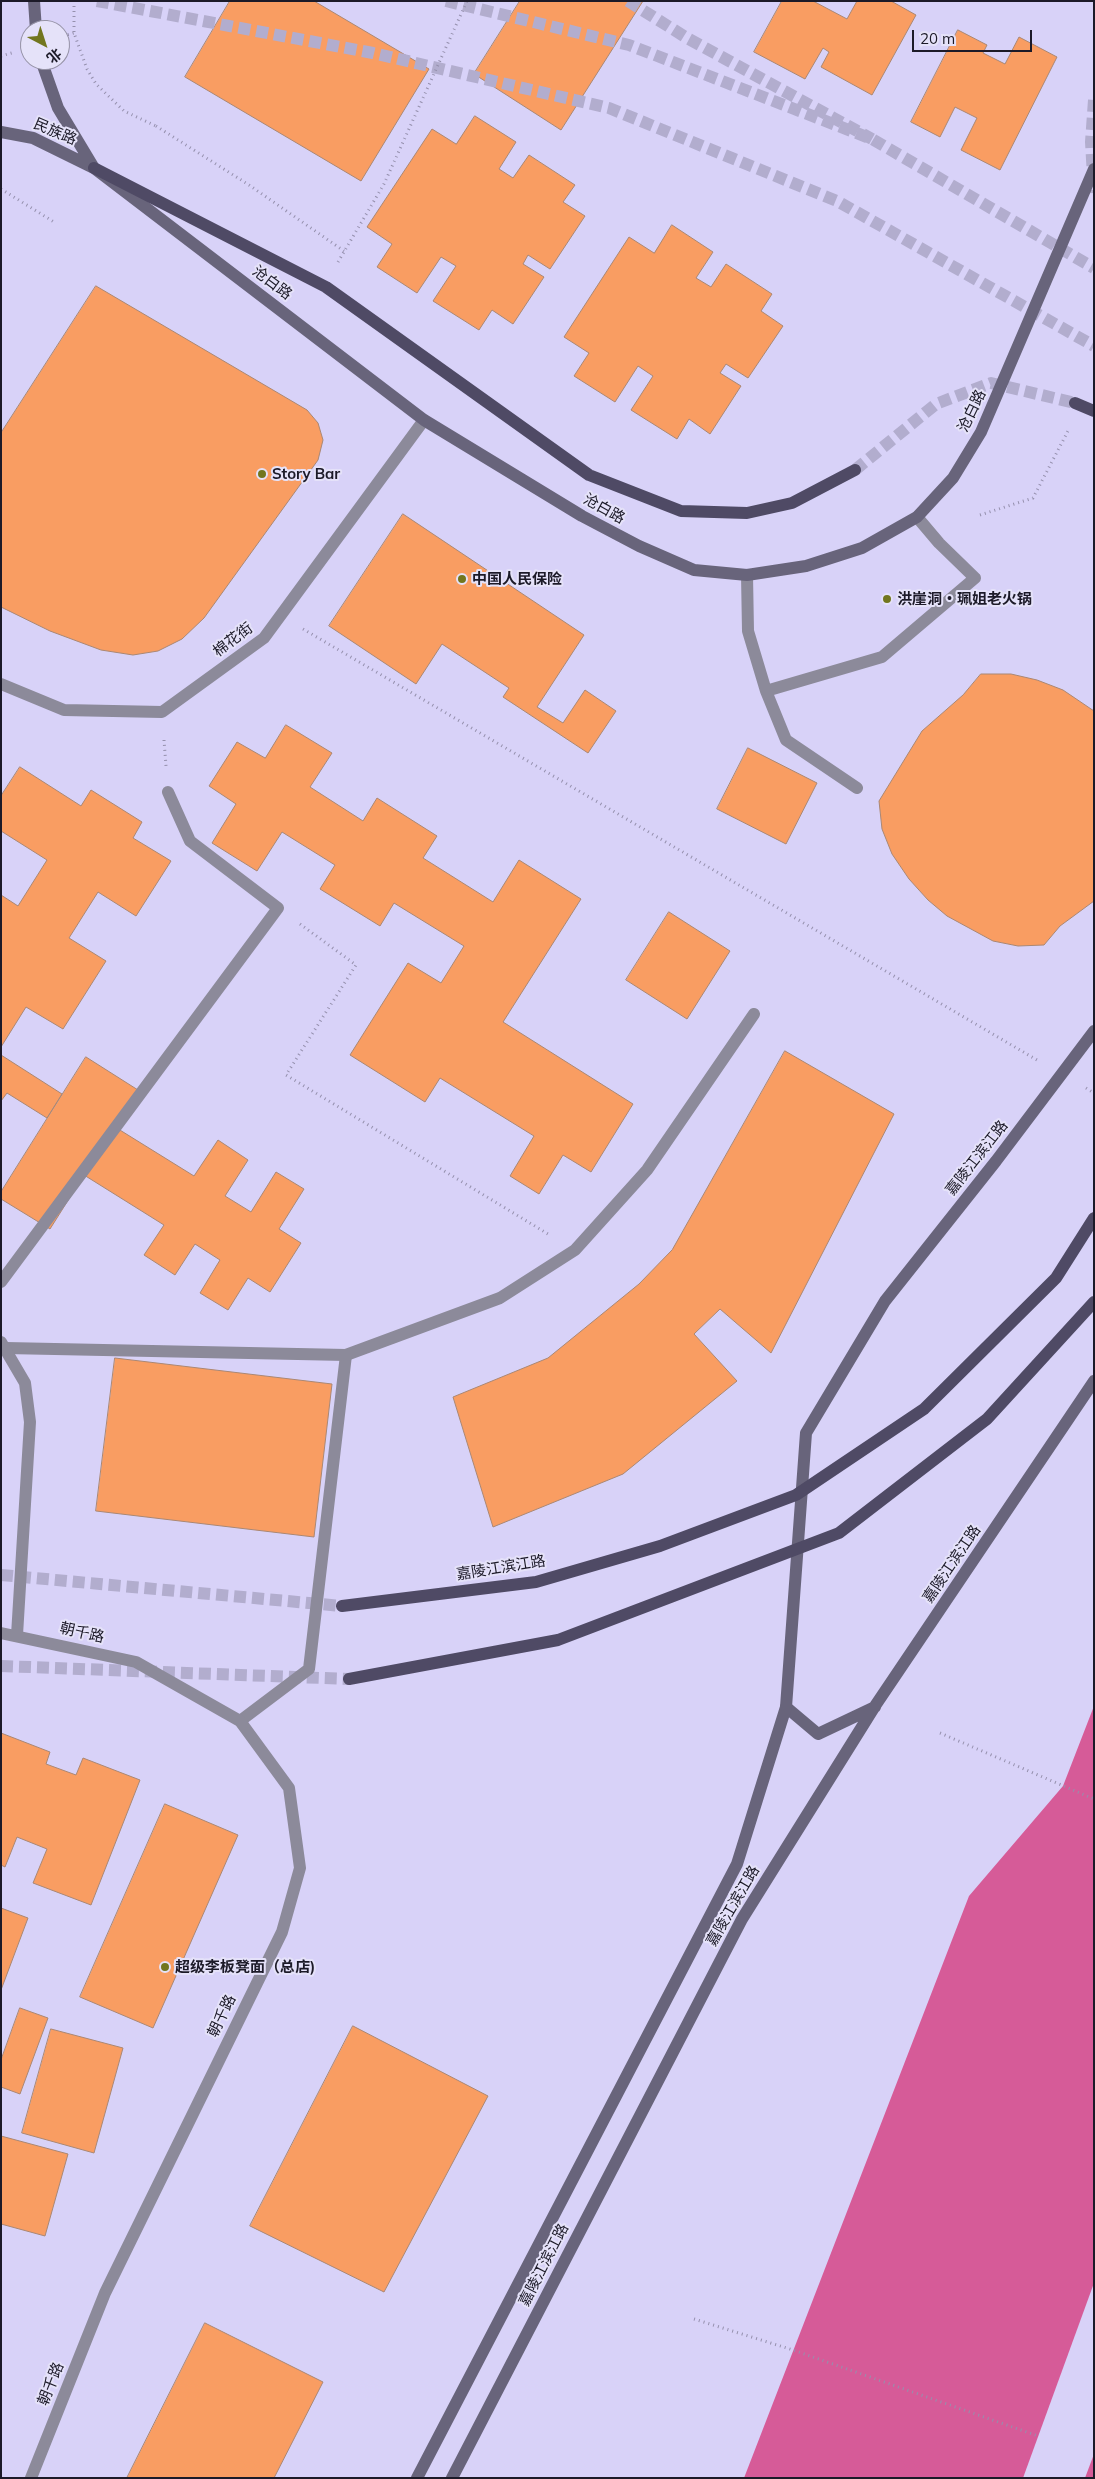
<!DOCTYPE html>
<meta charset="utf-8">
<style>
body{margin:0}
#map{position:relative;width:1095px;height:2479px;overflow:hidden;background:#d8d2f8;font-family:Mulish,"Noto Sans SC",sans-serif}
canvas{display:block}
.frame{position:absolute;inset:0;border:2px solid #1c1a28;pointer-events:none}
.north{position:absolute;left:20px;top:20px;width:50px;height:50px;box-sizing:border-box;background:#e5e2f9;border:1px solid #9592a5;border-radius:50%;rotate:140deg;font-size:14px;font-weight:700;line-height:20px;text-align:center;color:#1c1a28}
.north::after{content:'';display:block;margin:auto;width:18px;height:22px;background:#72761e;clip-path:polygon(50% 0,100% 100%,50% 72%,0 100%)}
.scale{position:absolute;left:912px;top:30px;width:120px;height:22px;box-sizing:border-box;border:2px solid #1c1a28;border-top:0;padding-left:6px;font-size:15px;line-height:18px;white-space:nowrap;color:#1c1a28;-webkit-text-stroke:4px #e5e2f9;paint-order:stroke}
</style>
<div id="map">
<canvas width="1095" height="2479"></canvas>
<div class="frame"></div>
<div class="north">北</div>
<div class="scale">20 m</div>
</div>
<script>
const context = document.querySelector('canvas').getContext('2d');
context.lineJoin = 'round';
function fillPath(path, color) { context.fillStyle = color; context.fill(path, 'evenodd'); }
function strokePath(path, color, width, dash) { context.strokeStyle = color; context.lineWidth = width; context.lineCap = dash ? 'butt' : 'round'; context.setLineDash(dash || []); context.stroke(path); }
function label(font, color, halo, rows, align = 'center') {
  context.font = font + ' Mulish,"Noto Sans SC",sans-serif'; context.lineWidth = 4; context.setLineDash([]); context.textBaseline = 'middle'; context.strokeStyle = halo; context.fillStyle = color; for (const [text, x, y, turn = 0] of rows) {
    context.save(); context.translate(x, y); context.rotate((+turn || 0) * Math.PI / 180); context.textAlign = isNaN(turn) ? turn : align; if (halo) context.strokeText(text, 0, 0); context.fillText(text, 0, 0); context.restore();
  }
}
const water = new Path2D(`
 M1094,1706V2478H744L969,1896L1063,1786Z`);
const pier = new Path2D(`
 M1094,2283V2454L1085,2478H1023Z`);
const building = new Path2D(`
 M230,1H314L429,69L361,181L185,77Z
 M520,1H643L561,130L474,74Z
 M782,1H813L847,19L857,1H891L916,15L872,95L821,67L829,52L823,48L805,79L754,52Z
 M958,30L987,45L983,53L1005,64L1019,37L1057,57L1000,170L961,150L977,118L955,107L940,137L911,122Z
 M475,116L516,142L499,169L513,178L529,155L575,185L563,202L585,216L550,269L528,255L523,264L544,277L513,324L492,310L479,330L433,301L456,266L441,257L417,293L377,267L392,244L367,227L432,129L456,144Z
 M672,225L713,252L696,278L711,287L726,264L772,294L761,311L783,326L748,378L726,364L720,373L741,386L710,434L689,419L677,439L631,410L653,376L638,366L615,402L574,376L589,353L564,337L629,237L654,253Z
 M96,286L307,410L318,423L323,440L318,460L204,618L182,639L158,651L133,655L101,650L50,631L1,607V433Z
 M403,514L584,635L537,707L563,723L585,690L616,711L588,753L503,697L509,688L442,644L416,684L329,626Z
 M981,674H1011L1037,680L1063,690L1094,711V901L1060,926L1044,945L1018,946L993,941L947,916L928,900L909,879L892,854L882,829L879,801L922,731L963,695Z
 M286,725L332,753L310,787L363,821L377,798L437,836L423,858L493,902L519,860L581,899L503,1022L633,1104L591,1172L563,1155L539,1194L510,1176L534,1136L440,1078L425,1102L350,1055L408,963L441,983L464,946L394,903L380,926L320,889L335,865L282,832L257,871L212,843L236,804L209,786L237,742L265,758Z
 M748,748L817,783L786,844L717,809Z
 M20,767L81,806L91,790L142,822L133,838L171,861L136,916L98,892L69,938L106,961L63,1029L26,1007L1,1047V895L18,906L47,860L1,831V796Z
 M669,912L730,951L687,1019L626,980Z
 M785,1051L894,1114L771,1353L720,1309L694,1334L737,1381L623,1474L493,1527L453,1397L548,1358L639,1284L672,1250Z
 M1,1055L62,1094L47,1118L7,1093L1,1101Z
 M86,1057L138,1090L115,1127L194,1176L218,1140L248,1160L225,1196L251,1212L276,1172L304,1189L279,1229L301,1243L270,1292L248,1278L228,1310L200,1293L220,1260L195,1244L175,1275L144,1255L164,1225L84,1175L50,1229L1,1199V1192Z
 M115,1358L332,1384L314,1537L96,1511Z
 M1,1733L50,1752L46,1764L76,1775L83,1758L140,1780L91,1905L33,1883L47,1849L17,1837L5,1867L1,1865Z
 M165,1804L238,1835L153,2028L80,1997Z
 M1,1908L28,1918L1,1990Z
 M20,2008L48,2018L20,2094L1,2087V2060Z
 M353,2026L488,2096L384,2292L250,2226Z
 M51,2029L123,2048L94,2153L22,2133Z
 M1,2136L68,2154L45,2236L1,2224Z
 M205,2323L323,2382L274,2478H127Z`);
const secondaryTunnel = new Path2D(`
 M628,1L687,38L872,139`);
const primaryTunnel = new Path2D(`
 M97,1L373,53L609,108L837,201L1094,346
 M446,1L629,45L872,139L1094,268
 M1094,100L1091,142L1094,193
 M855,470L936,404L991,383L1075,403
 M1,1575L342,1606
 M1,1666L349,1679`);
const path = new Path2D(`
 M63,36L74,33
 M1,56L15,52
 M156,126L249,185L344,251
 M1,189L54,222
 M338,262L384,184L467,1
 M980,515L1033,498L1069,429
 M303,629L1037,1060
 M164,740L166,766
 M300,924L356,965L286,1075L548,1234
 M1086,1088L1094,1093
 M940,1733L1094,1799
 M694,2319L793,2350L1038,2436`);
const service = new Path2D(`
 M747,575L748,631L766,691L786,740L857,788
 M766,691L882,657L975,578L939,543L917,517
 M1,1282L278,908L190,841L168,792
 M240,1721L309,1669L346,1355`);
const minor = new Path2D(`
 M6,1348L346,1355L500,1298L575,1250L647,1170L754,1014`);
const tertiary = new Path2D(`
 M1,684L64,710L162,712L264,638L424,420
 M1,1342L25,1383L30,1422L17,1635
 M1,1633L136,1662L240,1721L289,1788L300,1868L282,1932L105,2293L31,2478`);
const secondary = new Path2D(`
 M34,1L36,30
 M41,60L58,108L94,168L424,420L582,516L639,546L694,570L747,575L806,566L862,548L917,517L953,478L981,432L1094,169
 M1,132L33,138L94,168
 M786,1707L818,1734L875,1707
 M452,2478L742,1919L875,1706L1094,1381`);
const primary = new Path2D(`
 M94,168L326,287L589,475L681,511L747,513L792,503L855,470
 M1075,403L1094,411`);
const pathBridge = new Path2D(`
 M74,1V33L87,69L96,84L124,111L156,126`);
const secondaryBridge = new Path2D(`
 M417,2478L737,1864L786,1707L806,1433L885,1301L996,1161L1094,1031`);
const primaryBridge = new Path2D(`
 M342,1606L536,1582L660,1546L796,1495L924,1409L1056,1278L1094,1218
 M349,1679L558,1640L839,1533L987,1419L1094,1302`);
const markers = [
 [262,474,5,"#72761e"],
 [462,579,5,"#72761e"],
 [887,599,5,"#72761e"],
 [165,1967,5,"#72761e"]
];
const streetNames = [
 ["民族路",55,132,23],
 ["沧白路",272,283,37],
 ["沧白路",972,411,-64],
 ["沧白路",604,509,29],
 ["棉花街",233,640,-37],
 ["嘉陵江滨江路",977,1158,-52],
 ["嘉陵江滨江路",952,1564,-56],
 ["嘉陵江滨江路",501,1568,-9],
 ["朝千路",82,1633,13],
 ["嘉陵江滨江路",733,1906,-60],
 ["朝千路",222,2016,-64],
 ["嘉陵江滨江路",544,2265,-63],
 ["朝千路",51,2384,-68]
];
const poiNames = [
 ["Story Bar",272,474],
 ["中国人民保险",472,579],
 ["洪崖洞‧珮姐老火锅",897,599],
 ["超级李板凳面（总店)",175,1967]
];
fillPath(water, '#d65b98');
fillPath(pier, '#d8d2f8');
fillPath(building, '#f99d62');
strokePath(building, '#aa8773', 1);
strokePath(secondaryTunnel, '#b2adce', 12, [12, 6]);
strokePath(primaryTunnel, '#b2adce', 12, [12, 6]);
strokePath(path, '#9590ad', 3, [1, 4]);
strokePath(service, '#8c8a9a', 12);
strokePath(minor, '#8c8a9a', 12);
strokePath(tertiary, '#8c8a9a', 12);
strokePath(secondary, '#68647b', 12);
strokePath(primary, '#4f4a65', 12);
strokePath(pathBridge, '#9590ad', 3, [1, 4]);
strokePath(secondaryBridge, '#68647b', 12);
strokePath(primaryBridge, '#4f4a65', 12);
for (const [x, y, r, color] of markers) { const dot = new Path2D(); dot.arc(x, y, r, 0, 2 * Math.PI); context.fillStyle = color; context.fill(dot); strokePath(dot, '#e5e2f9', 2); }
label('15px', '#1c1a28', '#e5e2f9', streetNames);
label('bold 15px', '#1c1a28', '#e5e2f9', poiNames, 'left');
</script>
